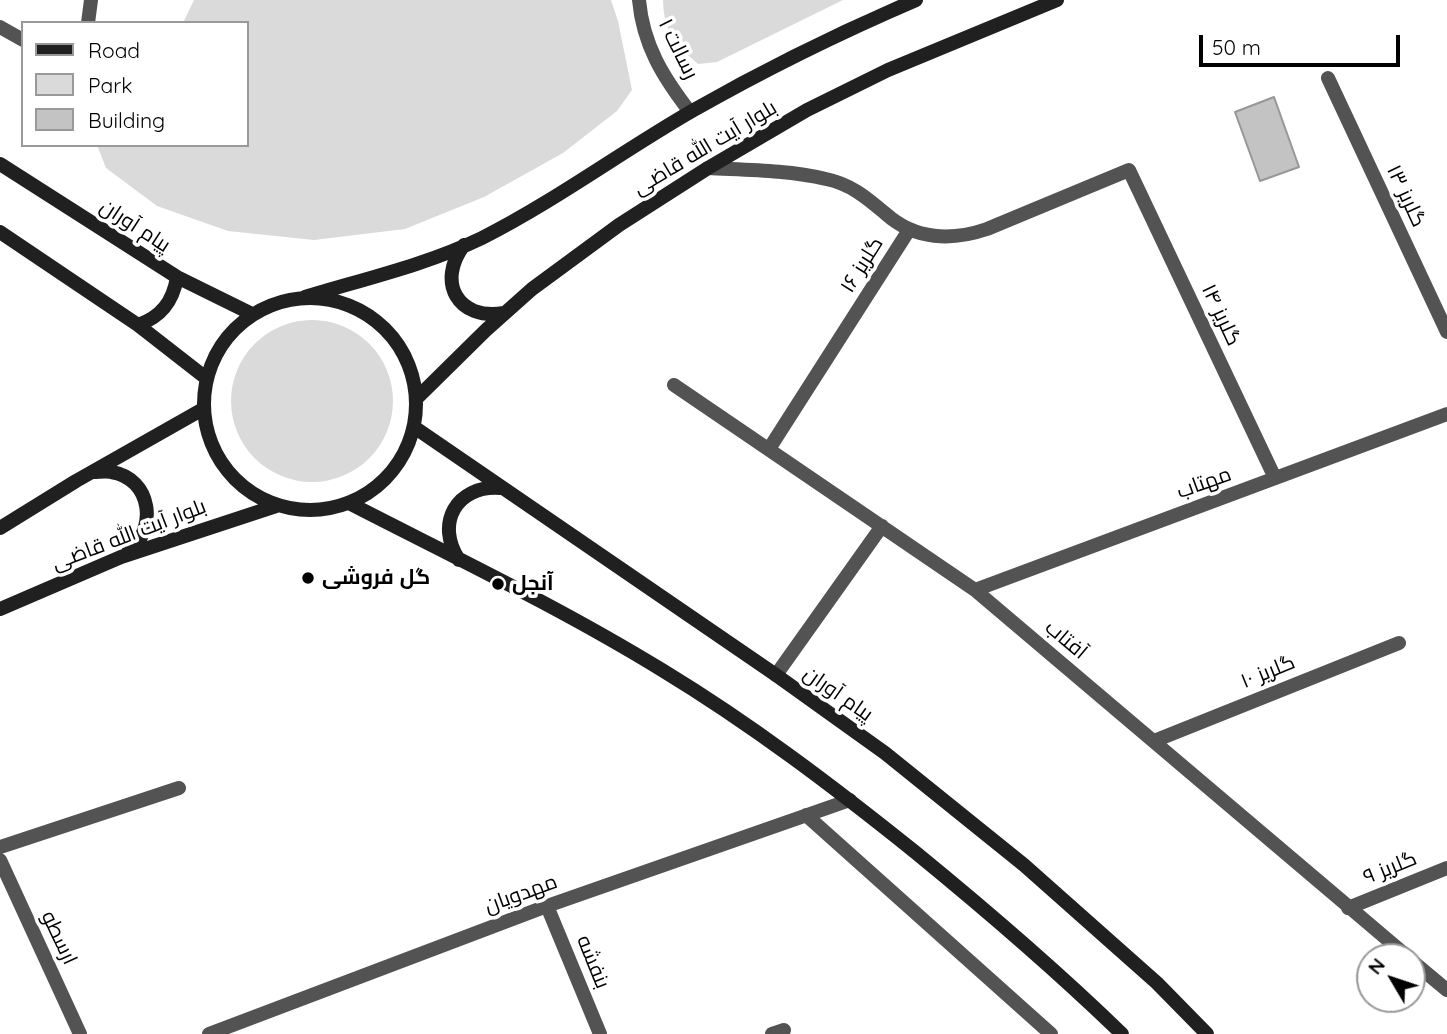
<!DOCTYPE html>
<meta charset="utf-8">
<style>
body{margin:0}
#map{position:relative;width:1447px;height:1034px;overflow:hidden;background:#fff;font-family:Quicksand,sans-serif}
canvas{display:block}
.legend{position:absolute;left:21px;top:21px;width:228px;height:126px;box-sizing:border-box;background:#fff;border:2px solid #999;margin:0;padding:9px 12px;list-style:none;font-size:21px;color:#000}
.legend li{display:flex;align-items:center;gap:14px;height:35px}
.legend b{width:35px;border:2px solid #999}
.north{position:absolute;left:1356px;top:943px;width:70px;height:70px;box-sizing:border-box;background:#fff;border:2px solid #999;border-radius:50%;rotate:309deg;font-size:19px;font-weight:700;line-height:28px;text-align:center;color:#000}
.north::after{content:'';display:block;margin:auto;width:24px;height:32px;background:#000;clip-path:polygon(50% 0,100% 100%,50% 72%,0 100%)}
.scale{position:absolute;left:1199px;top:35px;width:201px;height:32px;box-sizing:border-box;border:4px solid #000;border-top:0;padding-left:9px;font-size:21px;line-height:24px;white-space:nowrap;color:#000;-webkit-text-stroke:5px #fff;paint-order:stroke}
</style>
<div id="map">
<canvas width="1447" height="1034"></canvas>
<ul class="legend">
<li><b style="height:9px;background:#202020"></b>Road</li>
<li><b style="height:19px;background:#dadada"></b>Park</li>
<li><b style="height:19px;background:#c3c3c3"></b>Building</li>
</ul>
<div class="north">N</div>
<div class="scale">50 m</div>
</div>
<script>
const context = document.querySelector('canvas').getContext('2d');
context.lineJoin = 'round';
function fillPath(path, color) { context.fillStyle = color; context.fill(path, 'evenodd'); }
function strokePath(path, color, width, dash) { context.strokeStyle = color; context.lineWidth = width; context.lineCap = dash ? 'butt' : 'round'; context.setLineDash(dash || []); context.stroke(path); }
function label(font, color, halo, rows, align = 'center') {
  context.font = font + ' Quicksand,Cairo,sans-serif'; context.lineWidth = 7; context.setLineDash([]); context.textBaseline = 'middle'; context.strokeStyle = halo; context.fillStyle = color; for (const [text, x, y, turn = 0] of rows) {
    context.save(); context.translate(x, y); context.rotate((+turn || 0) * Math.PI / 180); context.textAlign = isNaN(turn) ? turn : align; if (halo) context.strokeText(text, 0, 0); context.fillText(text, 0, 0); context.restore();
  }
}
const green = new Path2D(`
 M194,0H611L618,21L632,90L617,111L563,153L484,197L405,229L314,240L228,231L157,206L106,168L97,145H247V23H183Z
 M663,0H843L717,62L698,64C675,44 664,33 663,0Z
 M231 401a81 81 0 1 1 162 0a81 81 0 1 1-162 0Z`);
const building = new Path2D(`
 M1274,97L1299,167L1260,181L1235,112Z`);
const service = new Path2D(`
 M1154,741L1399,643
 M0,847L179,788`);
const minor = new Path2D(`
 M639,0C643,45 663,77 690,112
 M88,23L91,0
 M0,27L23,40
 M1328,78L1447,332
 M708,168C747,170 788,170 826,179C851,184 867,198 886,214C915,240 952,241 987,229L1129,170L1275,478
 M674,385L975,590L1408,957
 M769,449L909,230
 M975,590L1447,414
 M776,675L882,526
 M806,815L1051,1034
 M0,860L80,1034
 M547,906L600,1034
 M1348,908L1447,868
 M1412,961L1447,990
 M209,1034L547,906L850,800
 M772,1034L784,1030`);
const secondary = new Path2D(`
 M0,164L177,277L252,314
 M0,232L138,325L206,378
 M464,245C436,282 458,321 504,313
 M305,297C364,279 426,265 482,238C555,201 621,152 692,111C764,70 839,33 916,0
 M204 404a106 106 0 1 1 212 0a106 106 0 1 1-212 0Z
 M138,325C161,317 173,302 177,277
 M417,398L486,330L532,289L619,225L708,168L807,110L888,70L1057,0
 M414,427L776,675L885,753L1024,865L1157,983L1207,1034
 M94,472C99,472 106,471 111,472C152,478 158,530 128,552
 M349,503C454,557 561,608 662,670C751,724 834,787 915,852C986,910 1056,970 1122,1034
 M0,528L76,481L203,409
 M459,560C435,524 456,485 500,488
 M0,609L121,557L276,506`);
const markers = [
 [308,578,7,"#000"],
 [498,584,7,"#000"]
];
const streetNames = [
 ["رسالت ۱",678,49,64],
 ["بلوار آیت ‌الله قاضی",705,148,-31],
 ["گلریز ۱۳",1406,196,65],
 ["پیام آوران",135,226,33],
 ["گلریز ۱۶",862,265,-58],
 ["گلریز ۱۴",1221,315,65],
 ["مهتاب",1204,483,-20],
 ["بلوار آیت ‌الله قاضی",129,535,-21],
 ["آفتاب",1066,640,40],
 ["گلریز ۱۰",1268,672,-22],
 ["پیام آوران",838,694,35],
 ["گلریز ۹",1390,868,-22],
 ["مهدویان",521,894,-20],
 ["ارسطو",59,938,65],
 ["بنفشه",593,962,68]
];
const poiNames = [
 ["گل فروشی",322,578],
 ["آنجل",512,584]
];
fillPath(green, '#dadada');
fillPath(building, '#c3c3c3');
strokePath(building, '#979797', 2);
strokePath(service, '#535353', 14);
strokePath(minor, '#535353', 14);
strokePath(secondary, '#202020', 14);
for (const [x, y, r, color] of markers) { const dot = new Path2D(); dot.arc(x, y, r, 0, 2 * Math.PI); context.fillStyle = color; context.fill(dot); strokePath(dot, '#fff', 2.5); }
label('21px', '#000', '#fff', streetNames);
label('bold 21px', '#000', '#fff', poiNames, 'left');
</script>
